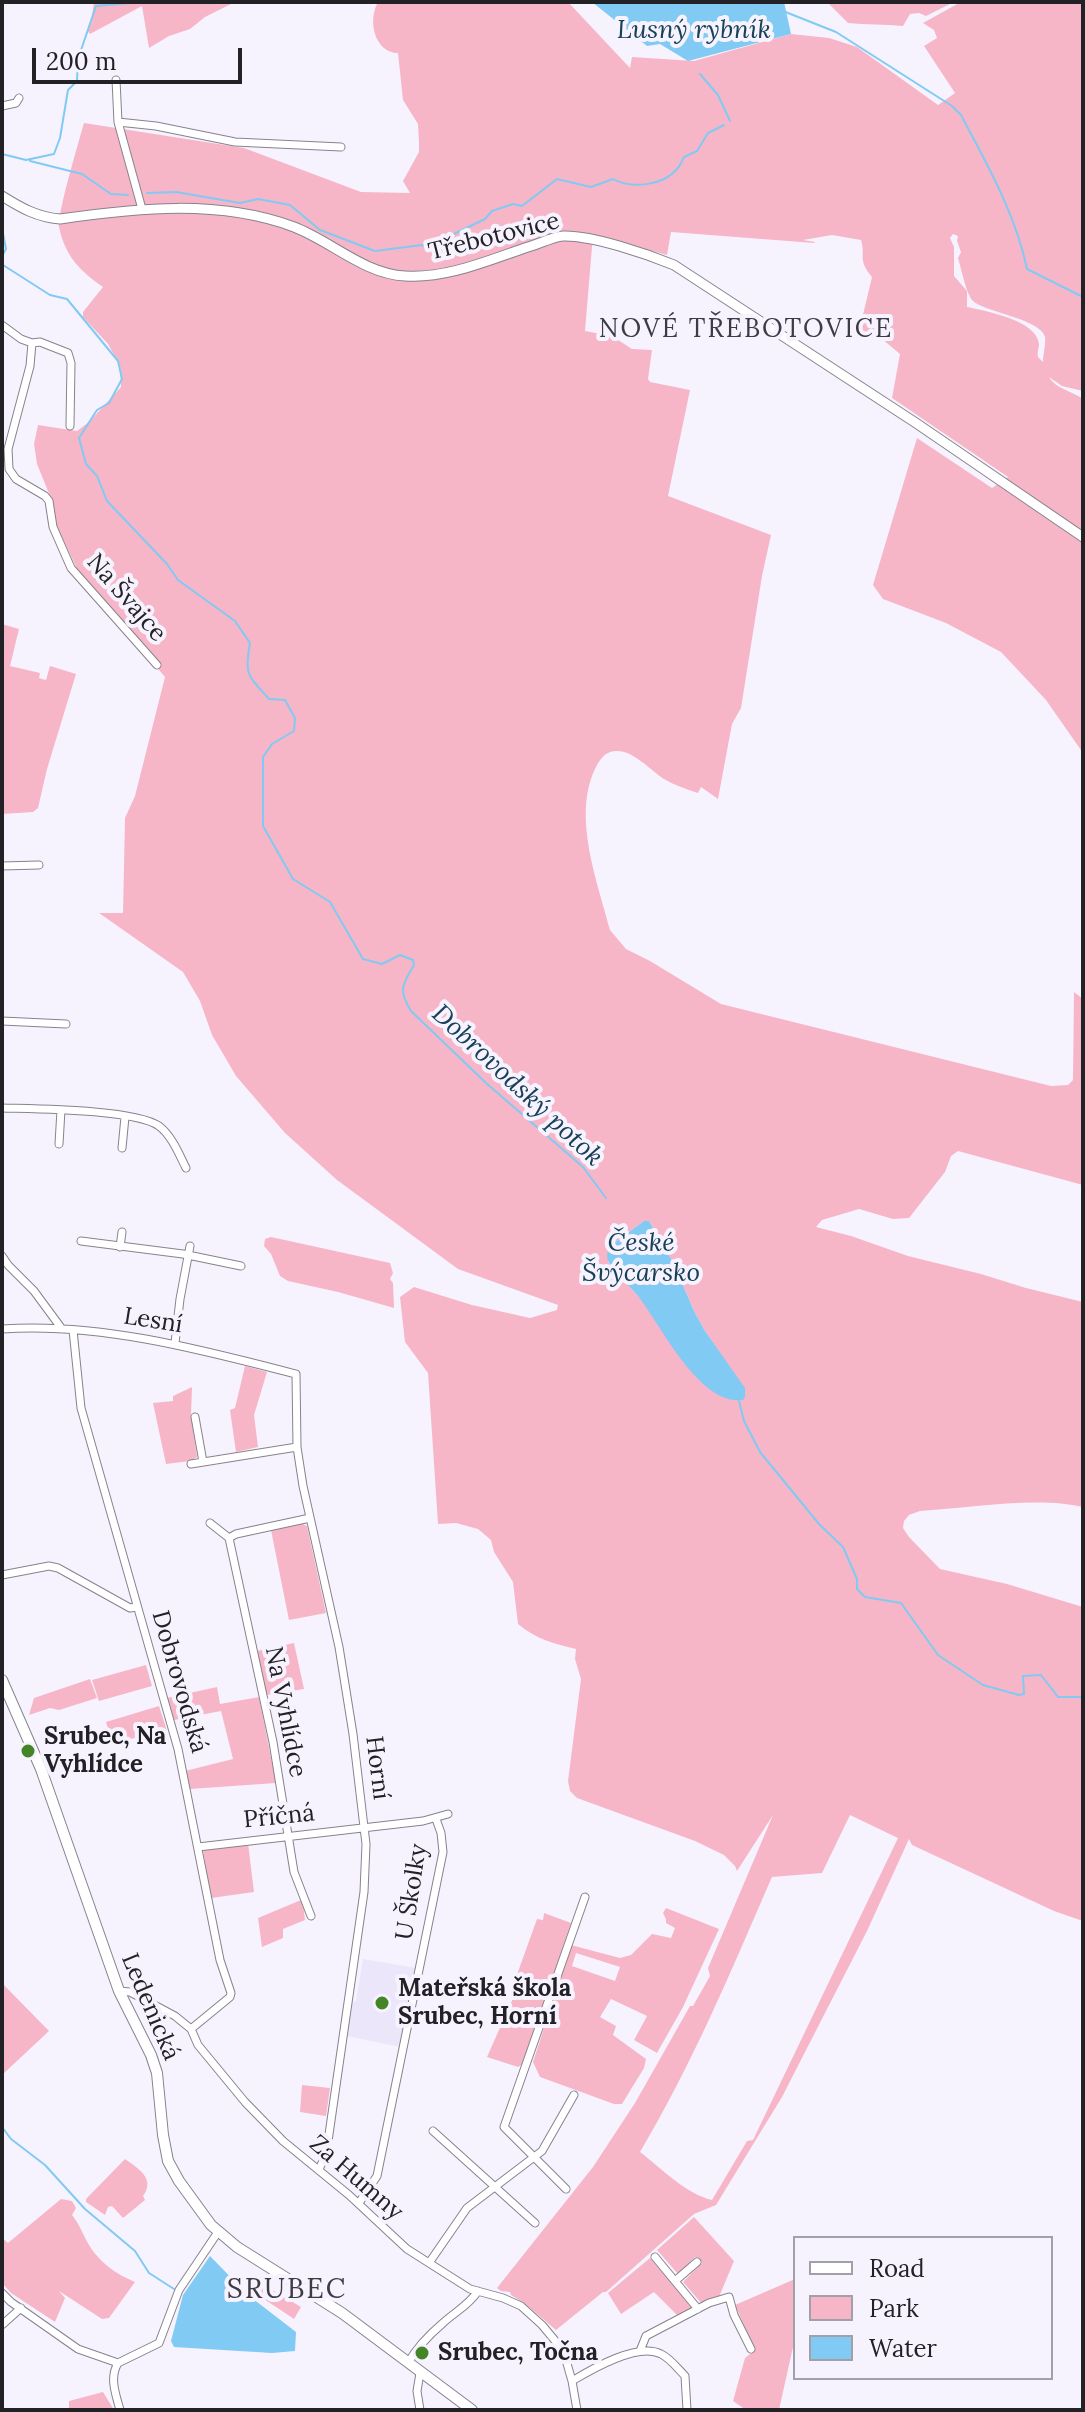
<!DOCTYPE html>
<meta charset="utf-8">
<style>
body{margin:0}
#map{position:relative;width:1085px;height:2412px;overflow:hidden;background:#f6f3ff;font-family:Lora,serif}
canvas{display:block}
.frame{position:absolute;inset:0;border:4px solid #222125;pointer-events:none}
.legend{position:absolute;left:793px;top:2236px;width:260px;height:144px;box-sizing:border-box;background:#f6f3ff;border:2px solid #a19fa8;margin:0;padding:10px 14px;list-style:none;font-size:24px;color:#222125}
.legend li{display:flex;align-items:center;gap:16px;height:40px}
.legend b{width:40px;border:2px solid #a19fa8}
.scale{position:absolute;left:32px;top:48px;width:210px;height:36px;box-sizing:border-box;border:4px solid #222125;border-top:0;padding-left:10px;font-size:24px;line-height:28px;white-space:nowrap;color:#222125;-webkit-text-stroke:6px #f6f3ff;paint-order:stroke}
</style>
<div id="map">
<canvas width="1085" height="2412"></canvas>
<div class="frame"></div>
<ul class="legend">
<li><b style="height:10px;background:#fff"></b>Road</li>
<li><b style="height:22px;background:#f7b6c7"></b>Park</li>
<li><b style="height:22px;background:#80caf3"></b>Water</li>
</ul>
<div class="scale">200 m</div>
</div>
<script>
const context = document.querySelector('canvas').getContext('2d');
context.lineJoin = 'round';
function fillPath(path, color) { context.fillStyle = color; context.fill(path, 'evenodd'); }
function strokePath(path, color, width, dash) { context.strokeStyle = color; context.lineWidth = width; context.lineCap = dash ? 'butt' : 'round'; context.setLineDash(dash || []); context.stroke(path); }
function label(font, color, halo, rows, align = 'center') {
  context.font = font + ' Lora,serif'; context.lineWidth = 8; context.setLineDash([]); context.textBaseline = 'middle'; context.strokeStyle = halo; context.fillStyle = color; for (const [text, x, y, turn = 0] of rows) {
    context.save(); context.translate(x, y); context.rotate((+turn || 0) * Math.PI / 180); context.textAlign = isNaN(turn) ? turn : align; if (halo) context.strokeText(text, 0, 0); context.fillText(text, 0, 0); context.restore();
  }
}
const built = new Path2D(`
 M363,1959L416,1968L400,2047L347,2036L352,2004L356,2001Z`);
const green = new Path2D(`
 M94,2H235L205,17L190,29L169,36L149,48L142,6L90,34L87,30L91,24Z
 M378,2H568L630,68L632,57L694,61L791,34L829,38L857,47L938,105L955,93L924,46L937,38L934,30L923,23L961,2H1083V391L1062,386L1049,377C1056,389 1072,391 1083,399V420H1081L1083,422V753L1046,700L1001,652L946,623L883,599L873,585L917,438L992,488L1008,477L892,398L900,354L882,339H872L863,333L861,323L872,277C857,259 866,257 861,240L832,235L803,240L815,242L814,243L671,232L667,255L593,235L585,331L612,336L632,349L652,350L648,379L650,382L690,390L668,496L771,535L762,576L741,708L732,724L718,799L701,787L698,793C686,789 674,785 664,779C650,770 634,751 617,751C605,751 600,759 595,769C572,817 598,883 610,930L626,949L650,961L721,1004L1051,1086L1068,1085L1073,1080L1074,992L1083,999V1185L958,1151L951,1156L945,1172L909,1218L893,1219L859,1209L822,1220L816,1227L851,1236L908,1256L981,1274L1026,1288L1083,1302V1507C1038,1496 968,1508 920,1511L909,1515L904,1521L903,1528L909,1537L940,1569L1007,1584L1083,1607V1921L1054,1911L912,1845L909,1839L867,1931L782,2097L716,2205L694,2214L606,2292H603L556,2330L524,2303L511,2295L510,2292L501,2291L497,2288L593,2167L635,2103L690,2006H693L710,1976L708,1968L773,1815L737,1871L735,1866L724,1855L695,1841L577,1798L570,1791L568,1781L581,1679L575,1659L576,1649C554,1644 536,1639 518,1624L513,1582L494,1552L491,1540L478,1529L456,1523L438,1524L428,1373L405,1342L400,1297L414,1287L472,1305L530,1318L557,1310L558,1305L458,1269L337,1180L285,1133L236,1076L212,1035L200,1001L183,972L99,913H123L125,818L135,796L165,677L83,581L54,521L52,501L37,464L34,444L38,425L77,431L89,422L121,387L120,366L108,344L83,317V312L103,287C80,271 65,256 59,227C57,215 79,141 84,123L244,148L361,192L410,193L403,181L419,152V143L418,124L403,100L398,53C375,53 367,21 378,2ZM953,234L958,236L957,241L961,252L958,258C961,268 966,292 972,300C982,312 1040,318 1045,337C1046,344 1043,355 1043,362L1038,357C1037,352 1039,348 1039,344C1037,320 985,311 967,307V291L954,276V247L950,238ZM644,1221H649L674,1264L694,1311L705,1331L745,1390L638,1296L608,1262L610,1246ZM850,1815L898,1838L753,2140L747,2141L712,2200C686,2194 661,2168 640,2152C692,2065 731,1971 772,1877L822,1873Z
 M827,2H954L926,16L919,13L910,14L903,26C884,24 866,25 848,23Z
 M2,624L19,629L10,666L40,673L39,678L46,680L50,666L76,674L47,769L38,808L33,812L2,814Z
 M271,1237L390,1263L393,1273L390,1279L393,1283L394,1308L338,1292L288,1281L280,1276L271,1254L264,1246L265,1239Z
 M245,1366L267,1372L254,1415L258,1447L236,1452L230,1410L235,1408Z
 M192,1387L191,1415L197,1457L190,1461L166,1464L153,1403L173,1401V1396Z
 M301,1523L307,1526L326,1613L289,1620L271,1530Z
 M294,1643L304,1689L266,1695L257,1651Z
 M146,1665L152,1686L99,1701L92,1680Z
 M90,1679L97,1698L59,1710L50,1708L29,1715L34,1698Z
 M217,1687L220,1704L259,1697L276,1783L190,1789L185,1771L233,1759L221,1711L174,1720L167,1698Z
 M159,1706L167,1731L112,1743L106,1722Z
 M248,1843L254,1892L211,1898L203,1850Z
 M301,1900L303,1902L305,1920L283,1929V1938L262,1947L258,1918Z
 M666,1908L719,1929L683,2007L657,2053L634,2040L647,2016L611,1999L600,2017L616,2026L613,2035L646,2059L644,2068L622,2104H614L540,2077L533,2062L571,1945L620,1958L631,1955L652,1934L671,1938L675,1928L666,1923V1919L663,1913ZM576,1953L620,1967L615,1981L572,1966Z
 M544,1913L571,1923L523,2064L518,2067L487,2057L514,1996L510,1994L537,1919L543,1920Z
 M2,1983L49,2031L2,2075Z
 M302,2085L330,2088L326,2116L300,2112Z
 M125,2159C138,2168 156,2179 143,2196L145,2200L123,2218L112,2206L108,2207L105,2215L86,2202V2199Z
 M61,2199L72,2201L76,2208L72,2215C80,2225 83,2235 89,2245C100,2263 116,2274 135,2282L109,2318L102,2319L59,2291L65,2298L55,2322L11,2293L2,2283V2238L8,2243Z
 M694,2217L734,2261L719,2297L702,2304L683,2282L702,2263L695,2257L678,2274L657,2250Z
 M650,2258L693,2308L677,2315L654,2292L621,2314L608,2293Z
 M795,2279V2338L779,2410H746L733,2401L745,2358L755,2350L735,2305Z
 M264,2285L301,2307L294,2319L258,2295Z
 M103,2392L114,2410L90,2408L69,2410V2401Z`);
const water = new Path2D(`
 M592,2H784L791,34L688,61L660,44L647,46Z
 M644,1221H649L674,1264L694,1311L705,1331L745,1388V1397L743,1400C699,1406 661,1325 638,1296C629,1285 617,1275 609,1263C606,1257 607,1252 610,1246Z
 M210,2256L248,2295L296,2332L295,2351L272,2353L174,2347L171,2341L183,2295Z`);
const stream = new Path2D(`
 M783,11L836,32L952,106L961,115C987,164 1016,215 1027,269L1083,297
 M700,74L718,95L730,121
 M2,154L26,160L54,154L60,138L68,90L77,81L78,59L96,6L142,2
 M30,161L82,174L111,194L128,195
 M147,193L176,192L240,203L258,199L290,205L320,230L375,251L422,245L435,248L446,242L450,236L485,219L492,211L513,204L522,206L557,179L591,187L613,179C631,189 663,186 677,169C680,166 682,161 684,157L697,151L708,133L724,125
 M2,228L6,249L2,256
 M2,261L3,265L50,295L67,299L118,361L122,379L109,403L97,410L79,438L86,464L97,476L107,501L167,564L178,580L235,621L250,643C244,676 248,675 269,699L285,700L295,718L294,731L272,744L263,757V826L293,879L330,902L363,959L382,964L400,955L413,960L414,965C402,985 398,990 411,1011L486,1083L583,1167L606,1198
 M739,1401L744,1421L760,1452L819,1524L843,1547L857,1579V1589L865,1597L901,1603L938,1655L983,1685L1019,1695L1024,1694L1023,1676L1041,1675L1058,1697H1083
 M2,2127L11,2139L45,2165L85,2209L135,2251L149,2273L174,2289`);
const minor = new Path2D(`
 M116,80L118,122L142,209
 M2,106L16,103L19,98
 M118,122L156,126L235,142L341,147
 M2,325L21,339L32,343L40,342L68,353L71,363L70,426
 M32,343L30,366L8,449L9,469L16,479L45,496L49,501L53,527L71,568L157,665
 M2,866L39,865
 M2,1021L66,1024
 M2,1108C35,1109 134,1109 159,1126C172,1136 179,1154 186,1168
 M59,1144L61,1110
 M122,1148L125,1117
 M81,1241L183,1254L241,1266
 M120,1247L122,1232
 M2,1256L8,1265L34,1291L62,1329
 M2,1329C99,1322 203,1350 296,1374L297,1447L303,1486L339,1647L353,1734L366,1844L364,1892L326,2155L319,2169
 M73,1330L81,1408L178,1749L220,1960L231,1993L230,1997L191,2029
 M175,1343L180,1299L190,1246
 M195,1417L203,1462
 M191,1464L297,1447
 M210,1523L229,1538L273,1742L294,1872L311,1916
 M229,1538L236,1534L310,1518
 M2,1575L49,1566L58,1568L130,1608L137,1607
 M198,1847L423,1821L448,1814
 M119,1991L130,1992L175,2016L191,2029L198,2045L245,2102L283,2141L349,2195L407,2249L470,2289L503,2298L521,2306L542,2325L557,2343L566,2360L572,2381L577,2410
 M433,2131L535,2223
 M566,2189L504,2127L585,1897
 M359,2203L377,2176L443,1852L441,1833L436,1819
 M655,2257L698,2309
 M429,2263L467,2208L542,2151L574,2095
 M675,2281L697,2262
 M2,2293L11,2302L78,2349L118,2363
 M2,2325L21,2308
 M640,2351L646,2336L709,2303L729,2297L734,2315L751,2349
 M118,2363L159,2343L179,2290L218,2232
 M118,2363C109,2378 116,2395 120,2410
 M408,2363C416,2349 430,2334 443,2323C455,2312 469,2305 478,2291
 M420,2373L417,2391L420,2410
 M572,2381C592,2369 638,2342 661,2354C670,2358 678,2369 685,2376L687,2410`);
const tertiary = new Path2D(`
 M2,196C21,208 37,217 60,219C137,208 219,199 294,227C331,241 364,274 405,276C446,279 489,260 528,247C539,244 552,237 563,236C592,235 647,254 674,265L916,423L1083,537`);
const secondary = new Path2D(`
 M2,1680L41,1769L119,1991L151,2055L157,2073L163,2135L168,2161L179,2181L211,2225L237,2247L342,2313L472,2410`);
const markers = [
 [28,1751,8,"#438527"],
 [382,2003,8,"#438527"],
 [422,2353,8,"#438527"]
];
const streetNames = [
 ["Třebotovice",494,237,-14],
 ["Na Švajce",126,598,49],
 ["Lesní",153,1321,9],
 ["Dobrovodská",179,1682,74],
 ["Na Vyhlídce",285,1712,79],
 ["Horní",377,1768,83],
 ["Příčná",279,1817,-6],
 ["U Školky",412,1892,-81],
 ["Ledenická",150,2007,67],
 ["Za Humny",356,2178,41]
];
const poiNames = [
 ["Srubec, Na",44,1737],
 ["Vyhlídce",44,1765],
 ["Mateřská škola",398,1989],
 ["Srubec, Horní",398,2017],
 ["Srubec, Točna",438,2353]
];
const waterNames = [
 ["Lusný rybník",694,31],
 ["Dobrovodský potok",517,1086,43],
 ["České",641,1244],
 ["Švýcarsko",641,1274]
];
const neighbourhoodNames = [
 ["NOVÉ TŘEBOTOVICE",746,330]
];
const quarterNames = [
 ["SRUBEC",287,2290]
];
fillPath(built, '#ebe6f9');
fillPath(green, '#f7b6c7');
fillPath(water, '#80caf3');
strokePath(stream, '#80caf3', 2);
strokePath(minor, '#86838e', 9);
strokePath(tertiary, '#86838e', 11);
strokePath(secondary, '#86838e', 12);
strokePath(minor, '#fff', 7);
strokePath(tertiary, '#fff', 9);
strokePath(secondary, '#fff', 10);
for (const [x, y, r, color] of markers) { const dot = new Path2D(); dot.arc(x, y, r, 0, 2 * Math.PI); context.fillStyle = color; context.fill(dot); strokePath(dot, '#f6f3ff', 3); }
label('24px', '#222125', '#f6f3ff', streetNames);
label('bold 24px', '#222125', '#f6f3ff', poiNames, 'left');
label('italic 26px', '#174156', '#f6f3ff', waterNames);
context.letterSpacing = '2px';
label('26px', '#3d3b44', '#f6f3ff', neighbourhoodNames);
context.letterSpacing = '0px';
context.letterSpacing = '2px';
label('28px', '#3d3b44', '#f6f3ff', quarterNames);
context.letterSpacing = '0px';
</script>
